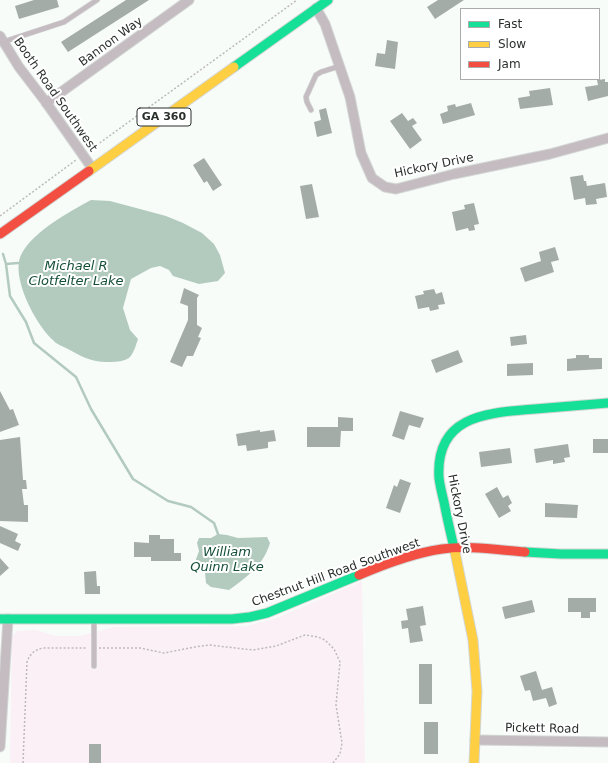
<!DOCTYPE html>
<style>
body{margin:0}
#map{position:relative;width:608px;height:763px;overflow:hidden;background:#f7fcf9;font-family:"DejaVu Sans",sans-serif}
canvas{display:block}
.legend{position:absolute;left:460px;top:8px;width:140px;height:72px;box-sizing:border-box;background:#fff;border:1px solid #aaacab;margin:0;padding:5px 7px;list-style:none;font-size:12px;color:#2a2f2c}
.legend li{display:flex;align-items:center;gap:8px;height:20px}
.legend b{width:20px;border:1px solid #aaacab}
</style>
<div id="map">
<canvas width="608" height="763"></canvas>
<ul class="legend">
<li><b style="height:5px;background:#16e098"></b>Fast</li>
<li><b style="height:5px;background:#ffcf43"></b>Slow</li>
<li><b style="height:5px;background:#f24e42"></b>Jam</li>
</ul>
</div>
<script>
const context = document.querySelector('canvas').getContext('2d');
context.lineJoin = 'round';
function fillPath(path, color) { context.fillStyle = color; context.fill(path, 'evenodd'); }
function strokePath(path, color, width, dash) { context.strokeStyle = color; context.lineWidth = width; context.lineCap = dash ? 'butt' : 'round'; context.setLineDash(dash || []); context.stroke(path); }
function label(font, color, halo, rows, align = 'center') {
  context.font = font + ' "DejaVu Sans",sans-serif'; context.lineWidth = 4; context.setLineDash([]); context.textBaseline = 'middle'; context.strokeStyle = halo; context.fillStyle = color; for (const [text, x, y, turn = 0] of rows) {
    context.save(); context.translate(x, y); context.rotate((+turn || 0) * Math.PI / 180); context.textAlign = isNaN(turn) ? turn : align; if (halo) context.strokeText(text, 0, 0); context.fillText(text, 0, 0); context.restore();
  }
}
const green = new Path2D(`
 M362,581L365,763H10L12,637L17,631L36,630L56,636H79L114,627L247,626L277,618Z`);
const water = new Path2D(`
 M91,200L110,201L166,216L183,223L202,233L214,244L220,255L225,273L218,281L199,284L173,276L169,270L160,266L151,268L131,279L123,308L130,330L138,339C136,345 134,353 129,358C124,361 117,362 111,362C92,363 83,357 66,348C62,346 56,344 53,340C36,325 9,275 22,253C34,231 69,212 91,200Z
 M218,534L227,535L238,538L267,537L270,543C263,566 248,576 229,590L211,587L206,583L205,573L195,562L199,551L197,543L199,538H211Z`);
const stream = new Path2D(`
 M3,254L6,264L18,263
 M6,264L10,296L26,322L34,343L76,377L91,409L133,479L168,501L191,507L214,523L218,534`);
const building = new Path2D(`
 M34,0H57L59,7L19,19L15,6Z
 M126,0H149L68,52L61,42Z
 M438,0H464L435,19L427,7Z
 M387,40L398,42L395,69L375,66L377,53L385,54Z
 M605,79V82H608V96L588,101L585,87L598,85L597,80Z
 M550,88L553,105L520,109L518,98L530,96L529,91Z
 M471,103L475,115L443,124L440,114L448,111L447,106L455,104L456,107Z
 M326,108L332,133L317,137L314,122L321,120L319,110Z
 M402,113L408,121L413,118L417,123L412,126L422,140L410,149L390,121Z
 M204,158L222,185L213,191L207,181L204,183L193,165Z
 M583,175L584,181H586L587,186L605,183L607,197L596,199L597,204L586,205L585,198L574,200L570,177Z
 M312,184L319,217L306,219L300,186Z
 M474,203L479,224L474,225L475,230L469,231L468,228L456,231L452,212L465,209L464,205Z
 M555,247L559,260L551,262L554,272L525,282L520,268L541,261L539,252Z
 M184,288L199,295L197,298V325L202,328L198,337L201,338L193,356H187L182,367L170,362L188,320V306L180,303Z
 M434,289L436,294L442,292L445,304L438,305L439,309L430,311L429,307L418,309L415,296L424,294L423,291Z
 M526,335L527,344L511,346L510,337Z
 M458,350L463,362L436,373L431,360Z
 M576,355H589V358H602V369L567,371V359L576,358Z
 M533,363V375L507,376V364Z
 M0,391L10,410L13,409L19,425L0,432Z
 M400,411L424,418L420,428L409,425L404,440L392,436Z
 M338,417L353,418V431H341L340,447H307V427H338Z
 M260,430V432L274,430L276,441L268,442V448L247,451L246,445L238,446L236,434Z
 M20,437L23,480H26L27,489H22L24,505H28V522L0,521V440Z
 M593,439H608V453H593Z
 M568,444L570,457L564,458L565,462L553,464V460L536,463L534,449Z
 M510,448L512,463L481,467L479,452Z
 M400,479L411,483L400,513L386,508L394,485L397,487Z
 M497,487L503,498L508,495L512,503L508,506L511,511L499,518L485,494Z
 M545,503L578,505L577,518L545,517Z
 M0,526L18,534L15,541L21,544L18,551L0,543Z
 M149,535H160V539H174V553H181V561H151V557H134V542L149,543Z
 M0,558L9,568L0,576Z
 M96,571L97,586H100V594H85L84,572Z
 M568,598H596V612H590V618H581V612H568Z
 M532,600L535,612L505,619L502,607Z
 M423,606L426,625L420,626L423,641L410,643L408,628L402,629L401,621L408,620L406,609Z
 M419,664H432V704H419Z
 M536,671L542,690L552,687L557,704L549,707L546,698L533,701L530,690L525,691L520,676Z
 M424,722H438V754H424Z
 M89,744H101V763H89Z`);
const path = new Path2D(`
 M90,150L297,0
 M0,216L76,160
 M99,648H140L164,653L195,647L209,645L253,650L276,646L305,635L318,637L325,640L334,649L340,662L336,705L342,743L340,754L333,763
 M23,763L27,662C30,654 34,650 43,648H87`);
const lane = new Path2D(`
 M3,42L64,22L97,0
 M311,110L307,102L306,97L316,75L321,72L340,66
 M94,620V666`);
const street = new Path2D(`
 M316,8L325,24L350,97L361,153L372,178L385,187L396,189L454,174L550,154L608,138
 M0,36L19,67L45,101L92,168
 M46,103L189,0
 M475,740L608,742
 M0,747L8,619`);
const fast = new Path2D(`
 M234,67L328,0
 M455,552C451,535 447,518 444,502C442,494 440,486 439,478C435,414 489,413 535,409C559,407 584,405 608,403
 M525,552L561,554H608
 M0,619H232L250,617L267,613L359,575`);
const slow = new Path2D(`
 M89,171L234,67
 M455,552L473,640L477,691L474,763`);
const jam = new Path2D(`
 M0,234L89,171
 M359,575C385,564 413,553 442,549C469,545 498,550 525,552`);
const shields = [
 [164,117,54]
];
const shieldNames = [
 ["GA 360",164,117]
];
const streetNames = [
 ["Bannon Way",111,42,-36],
 ["Booth Road Southwest",55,95,55],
 ["Hickory Drive",434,166,-12],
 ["Hickory Drive",459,514,79],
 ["Chestnut Hill Road Southwest",336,573,-20],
 ["Pickett Road",542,729,1]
];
const waterNames = [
 ["Michael R",76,267],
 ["Clotfelter Lake",76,282],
 ["William",227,553],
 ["Quinn Lake",227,568]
];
fillPath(green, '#faf0f6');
fillPath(water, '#b3cbbf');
strokePath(stream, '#b3cbbf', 2.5);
fillPath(building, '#a4aca8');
strokePath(lane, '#d3d6d4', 6);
strokePath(street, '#d3d6d4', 11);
strokePath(fast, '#d3d6d4', 11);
strokePath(slow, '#d3d6d4', 11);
strokePath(jam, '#d3d6d4', 11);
strokePath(path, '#bdb9bb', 1.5, [2, 2]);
strokePath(lane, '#c4bcc1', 4.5);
strokePath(street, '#c4bcc1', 9);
strokePath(fast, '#16e098', 9);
strokePath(slow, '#ffcf43', 9);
strokePath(jam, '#f24e42', 9);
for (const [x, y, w] of shields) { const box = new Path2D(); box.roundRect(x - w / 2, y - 9, w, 18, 3); context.fillStyle = '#fff'; context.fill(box); strokePath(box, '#2a2f2c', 1); }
label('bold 11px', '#2a2f2c', null, shieldNames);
label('12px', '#2a2f2c', '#fff', streetNames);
label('italic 13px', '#144f38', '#fff', waterNames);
</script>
